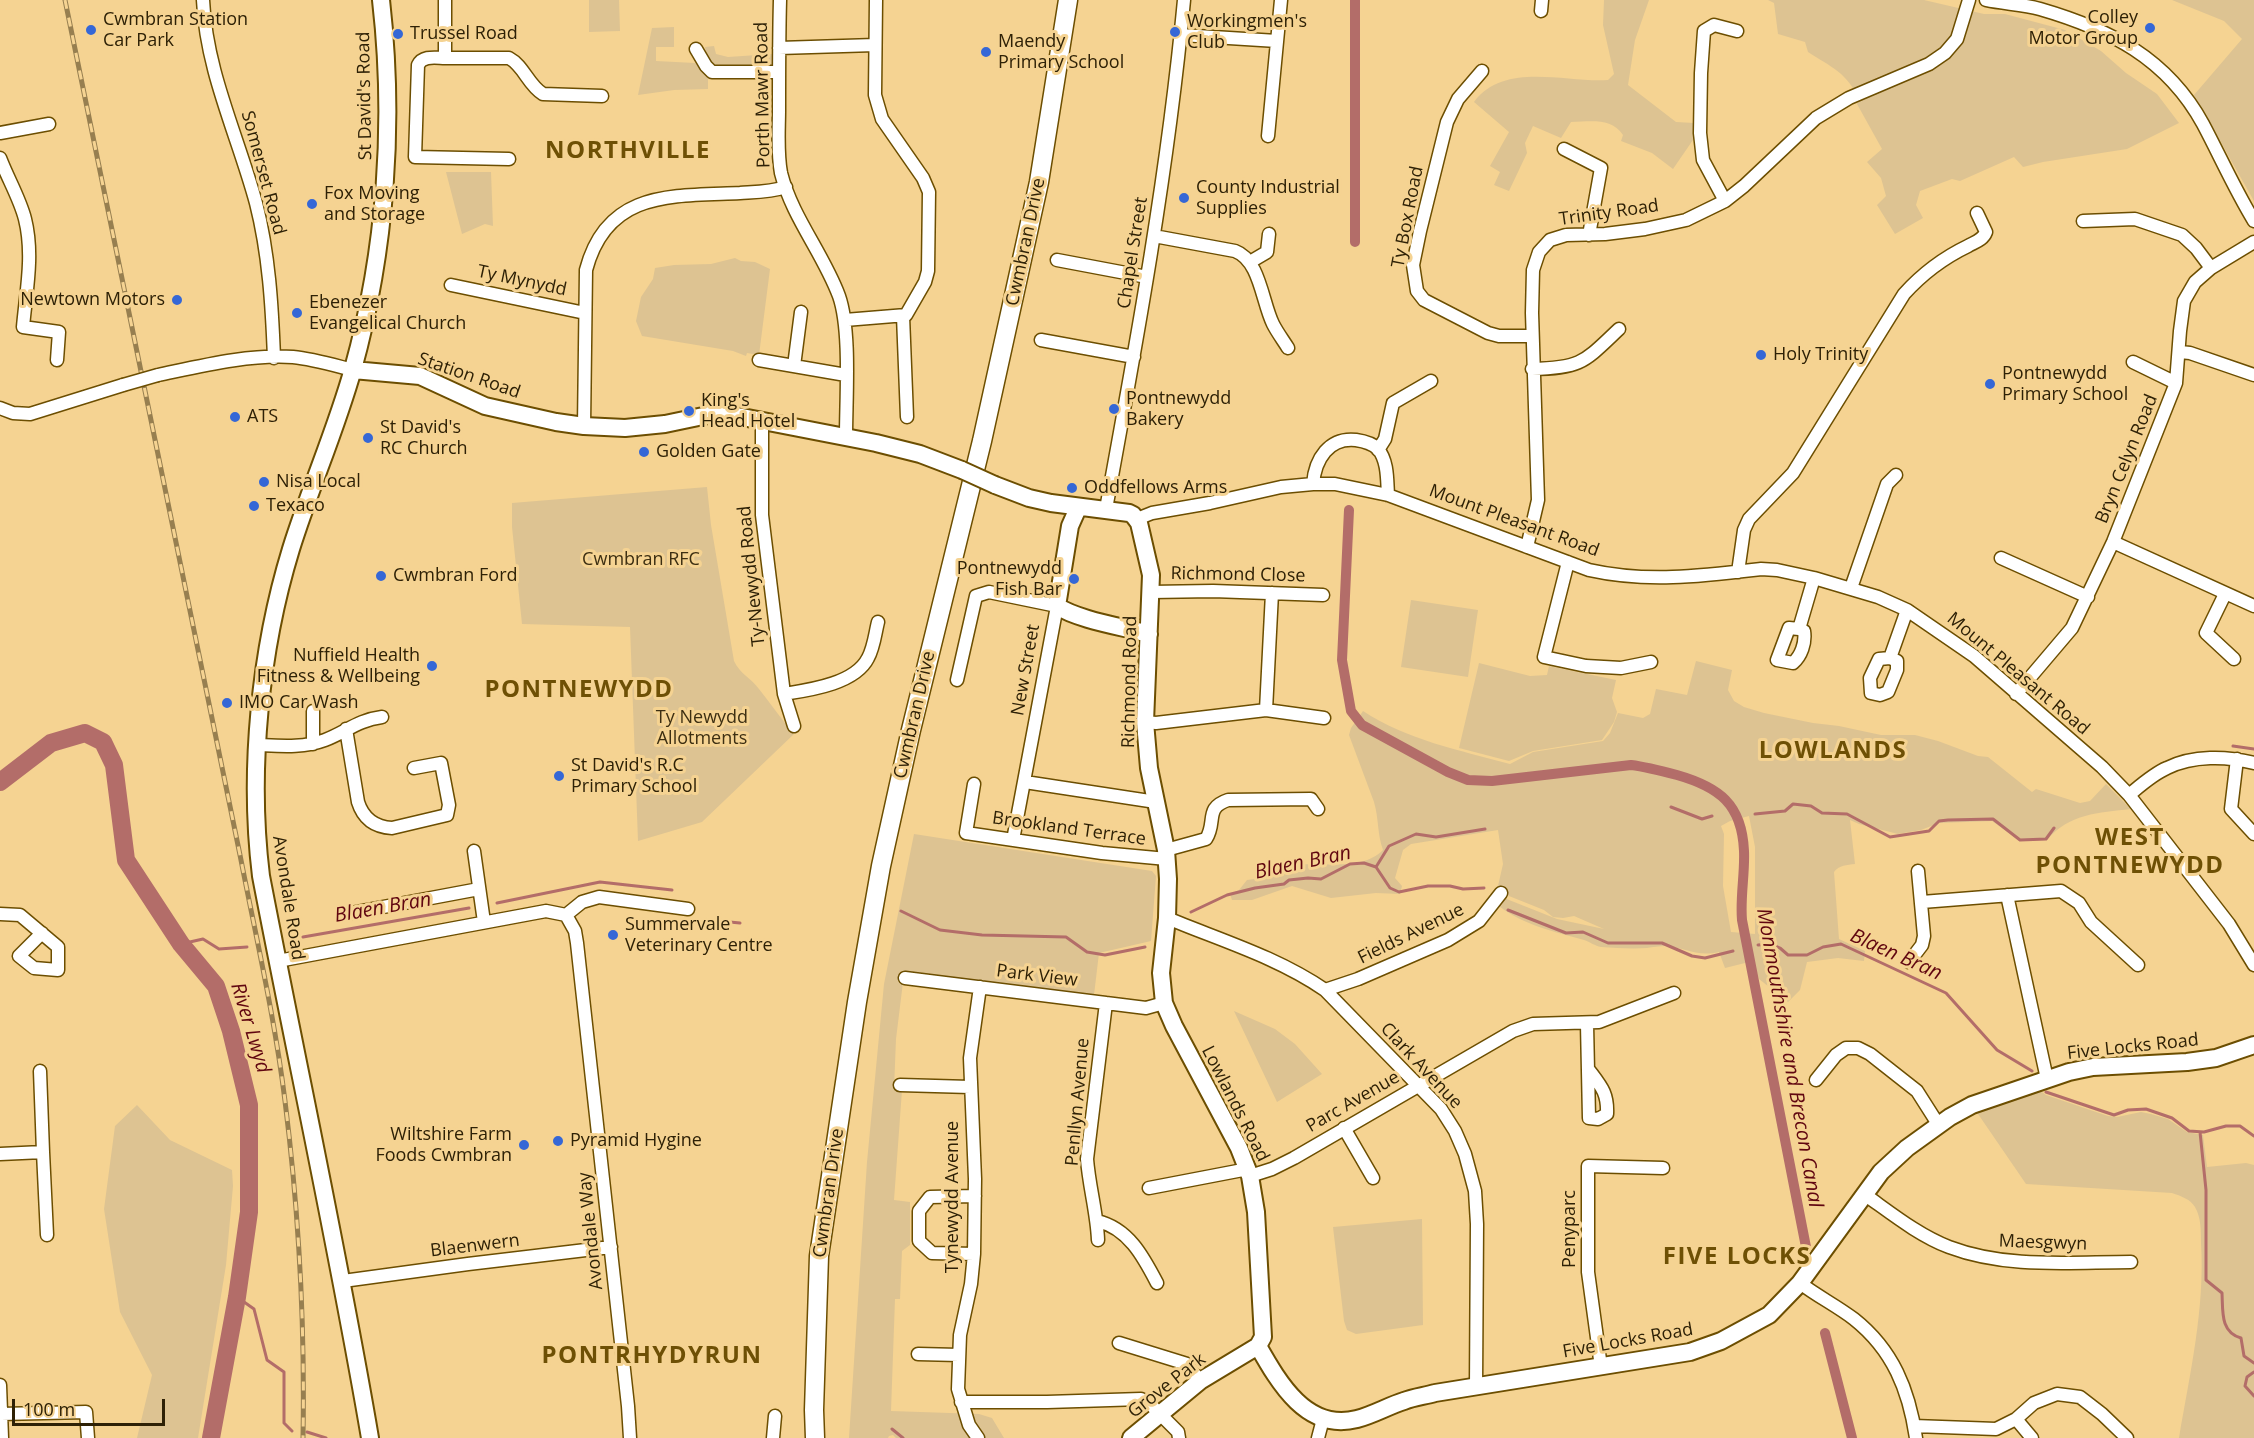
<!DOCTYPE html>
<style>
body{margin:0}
#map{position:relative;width:2254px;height:1438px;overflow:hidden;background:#f5d392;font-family:"Open Sans",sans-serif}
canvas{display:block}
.scale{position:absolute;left:12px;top:1399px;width:153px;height:27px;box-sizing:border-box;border:3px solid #2e2106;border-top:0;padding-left:8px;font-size:18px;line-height:21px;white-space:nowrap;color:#2e2106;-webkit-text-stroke:4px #f5d392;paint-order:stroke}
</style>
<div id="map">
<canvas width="2254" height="1438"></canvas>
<div class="scale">100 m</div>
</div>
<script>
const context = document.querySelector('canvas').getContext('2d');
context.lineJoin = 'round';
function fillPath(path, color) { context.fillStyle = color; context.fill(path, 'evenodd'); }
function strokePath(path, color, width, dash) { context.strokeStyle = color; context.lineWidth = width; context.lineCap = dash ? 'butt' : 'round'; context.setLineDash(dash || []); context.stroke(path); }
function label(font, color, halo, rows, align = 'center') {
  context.font = font + ' "Open Sans",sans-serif'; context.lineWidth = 6; context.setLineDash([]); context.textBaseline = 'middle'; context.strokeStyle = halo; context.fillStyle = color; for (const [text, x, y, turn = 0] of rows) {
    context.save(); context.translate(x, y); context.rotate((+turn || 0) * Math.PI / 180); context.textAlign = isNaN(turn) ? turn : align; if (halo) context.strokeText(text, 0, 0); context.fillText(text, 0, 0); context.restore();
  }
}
const green = new Path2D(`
 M589,0H619L620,31L589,32Z
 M1604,0H1649L1635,40L1628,85L1676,122L1694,123L1695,137L1673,169L1652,153L1621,141L1623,135C1611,117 1590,122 1571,122L1561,138L1533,126L1525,143L1527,153L1509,191L1494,185L1500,172L1490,166L1509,132L1474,102C1504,61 1566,83 1608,80L1614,74L1603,25Z
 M1768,0H1924L1984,14H2005L2065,30L2101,51L2126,73L2157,94L2179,123L2127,149L2043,162L2023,167L2014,157L1960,181L1952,179L1920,191L1916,205L1923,218L1895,234L1877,205L1886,196L1881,178L1867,162L1882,149L1857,104L1859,100C1848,73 1831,67 1808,52L1805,42L1778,34L1774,3Z
 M2172,0H2254V201L2194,95L2242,39L2224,21Z
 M674,27V47H656V61L695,63L708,73V89L674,90L638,95L652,28Z
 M714,46L716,54L728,57L772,54V67L713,69L708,66L705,47Z
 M446,172H491L493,226L485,224L462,234Z
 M735,258L741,261L755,262L770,269L759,355L747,353L746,356L733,351L642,336L636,321L641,297L653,279L655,268L674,265L711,264Z
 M707,487L711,525L734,661C740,674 751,678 759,689C771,704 781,719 794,734L702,822L638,841L630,627L522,624L512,527V503Z
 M1411,600L1478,610L1468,677L1401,667Z
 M1696,661L1732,670L1728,690L1734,701L1744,707L1764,713L1813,723L1839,726L1881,735H1915L1938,741L1978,756L1988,757L2032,792L2036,789L2080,803L2090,801L2106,784L2131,809C2098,813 2070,813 2047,840L2020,841L1992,821L1939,823L1921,830L1898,834L1859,824L1850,820L1855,864C1847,865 1839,865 1834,872L1839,939L1865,951L1864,961L1838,958L1807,962L1800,990L1788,1002L1759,979L1753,961L1725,968L1719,952C1696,957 1687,948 1665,946C1659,946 1653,947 1647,948C1632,949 1616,948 1601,947C1595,946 1590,942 1584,940C1556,932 1523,925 1499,906L1504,898L1557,919L1604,929L1574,916L1563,918L1553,917L1544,910L1509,896L1498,886L1503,864L1498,830L1411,844L1403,850L1395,878L1402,886L1400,894L1376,893L1331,898L1292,886L1252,900H1232L1230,894L1239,890L1247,880C1257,879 1265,876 1275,873C1279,871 1283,867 1287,866C1315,860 1361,873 1383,850C1377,833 1379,819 1374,802L1349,735L1351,728L1363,711C1407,740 1459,750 1510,764L1533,752L1603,741L1610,733L1618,713L1643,718L1650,714L1656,689L1687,695ZM1749,816L1755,847V934L1731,932L1723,886L1724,834L1721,826L1730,821Z
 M1479,663L1530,676L1547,675L1549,666L1616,680L1612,698L1617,712L1614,722L1602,740L1533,751L1509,761L1459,748Z
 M914,834L1152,871L1156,876L1151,941L1099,953L1094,995L904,974L896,1039L894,1089L902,1090L894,1200L910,1202V1245L902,1251L900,1299H895L891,1411L979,1414L992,1418L1004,1438H896L893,1435L889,1436L888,1438H849L867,1162L884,984Z
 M1234,1011L1275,1029L1295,1044L1322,1074L1277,1102Z
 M2039,1090L2046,1095L2108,1116L2117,1117L2141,1112L2151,1114L2168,1119L2187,1132L2203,1135L2207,1167L2246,1163L2254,1165V1438H2179C2190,1373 2205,1309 2201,1243C2201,1231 2201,1217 2195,1207C2190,1199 2181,1196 2172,1193L2026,1184L1976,1111Z
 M137,1105L170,1140L232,1170L233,1186L226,1265L198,1438H137L152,1375L120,1312L104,1209L115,1126Z
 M1422,1219L1423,1325L1356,1334L1347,1330L1344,1321L1333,1227Z`);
const stream = new Path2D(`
 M2233,746L2254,749
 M1671,807L1702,819L1712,816
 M1755,814L1785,811L1793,804L1811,806L1822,813L1847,814L1890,837L1929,831L1939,821L1948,820L1993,819L2020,840L2046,839L2054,828
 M1376,867L1389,846L1416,834L1436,837L1485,829
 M497,903L600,882L672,890
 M1508,910L1566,933L1583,932L1608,943H1662L1692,956L1705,958L1733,951
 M901,911L940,930L982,935L1066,937L1087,952L1105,955L1145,947
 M1191,912L1227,895L1255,888L1284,884L1289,880L1308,878L1321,879L1350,864L1364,863L1376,867L1390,888L1399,892L1428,886H1450L1463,889L1484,888
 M709,920L740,923
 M303,937L469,908
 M181,944L203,939L219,949L247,947
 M1758,945L1771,944L1780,948L1788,955H1807L1823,947L1841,944L1946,993L1997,1050L2032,1071
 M2046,1092L2114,1115L2128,1110L2146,1109L2172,1118L2189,1131L2204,1132L2226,1126H2240L2254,1136
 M2200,1132L2206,1190V1280L2222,1293C2223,1311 2220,1332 2241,1338L2244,1356L2254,1363
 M237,1297L254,1309L267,1360L284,1372V1423L292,1431
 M2254,1372L2247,1377L2245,1386L2254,1396
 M892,1429L903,1438
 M307,1432L326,1438`);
const canal = new Path2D(`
 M1355,0V242
 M1349,510L1342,660L1351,711L1362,725L1448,772L1468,780L1492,781L1631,765C1647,767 1662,771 1677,775C1719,787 1742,804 1744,851C1745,874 1740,897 1742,920L1806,1247
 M1825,1333L1852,1438`);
const river = new Path2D(`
 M0,782L51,743L85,733L103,742L114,765L126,860L181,944L216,986L231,1031L249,1105V1212L237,1297L211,1438`);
const street = new Path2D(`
 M203,0C206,71 238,136 256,203C269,254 272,306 274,358
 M445,0V58H509C524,66 528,85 543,94L602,96
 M780,0C779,36 779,73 779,109C779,130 777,152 781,173C792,217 823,253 839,296C851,330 846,398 846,436
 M1986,0C2004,4 2023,4 2040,9C2109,29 2167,58 2203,124C2220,156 2235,190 2254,221
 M1541,11L1542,0
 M1181,35L1277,41
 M779,48L875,45
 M696,49L706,66L712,72H779
 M445,58C436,58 423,55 418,65L415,157L509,159
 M1482,71L1458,99L1447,122L1420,231L1413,265L1417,291L1424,300L1488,333L1499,336H1532
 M0,133L49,124
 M1268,136L1281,0
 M1564,149L1601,168L1589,235
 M0,158C8,179 20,199 25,219C34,255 26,292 23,327L59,332L57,360
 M1725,201L1703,160L1700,133L1701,73L1704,31L1714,25L1737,31
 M2083,221L2135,219L2182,235L2196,248L2211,268
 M1154,236L1235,251C1260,260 1262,302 1273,324C1277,332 1283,340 1288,348
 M1057,260L1147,277
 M1250,262L1267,252L1269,234
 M451,285L585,313
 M903,316L907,417
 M845,320L906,315L925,282L928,271L929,192L923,178L882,119L875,95L876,0
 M1041,340L1134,357
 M2180,352L2190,353L2254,375
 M759,360L846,375
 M2133,362L2176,383
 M794,366L801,312
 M1532,369C1582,368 1584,362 1619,329
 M158,375C201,366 249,354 293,357C313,359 333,365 353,370
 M0,408L13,413L30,414L123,385
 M762,419V515L784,694L794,726
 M584,426L586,270C607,190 672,196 740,193C755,192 771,192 786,187
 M1378,450L1385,439L1393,403L1431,381
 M1313,484C1315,459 1329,437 1356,440C1363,441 1373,444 1378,449C1388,461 1387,480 1388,495
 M1106,509C1137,340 1168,171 1184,0
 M1137,519L1152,513L1210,503L1281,487L1313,484H1335L1388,495L1589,570C1647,583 1702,576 1761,569L1777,570L1814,578L1878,597L1907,610L1974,656L2102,767L2129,795L2229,924L2254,965
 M2113,542L2254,606
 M1527,547L1538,500L1532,313L1533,270L1539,252L1550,240L1566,235L1605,234L1645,229L1686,220L1725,201L1744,186L1816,118L1849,98L1929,64L1945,53L1957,39L1969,0
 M2001,558L2088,597
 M1568,562L1544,657L1586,666L1621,668L1651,662
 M1738,572L1744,530L1749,519L1793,473L1904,294C1923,273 1943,258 1968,246C1975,242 1983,240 1986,232L1977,213
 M1851,588L1887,484L1896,475
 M1151,592L1213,591L1323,595
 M2225,594L2206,633L2234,659
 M1799,629L1789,628L1777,660L1793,663C1801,656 1806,643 1804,631L1799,629L1814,578
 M1890,658L1879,659L1870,678L1871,693L1880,695L1888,692L1897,670V661L1890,658L1907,610
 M957,680L976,596L989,592L1057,606L1013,840
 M784,694C809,690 855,684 868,658C874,647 875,634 878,622
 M2016,694L2072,628L2113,542L2176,383L2180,331L2184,301L2195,282L2211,268L2254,242
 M1266,710L1272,593
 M313,711V744
 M1145,722L1156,723L1266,710L1324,718
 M346,729L358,802C363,818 374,827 392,828L447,815L449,805L441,763L414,768
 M259,745C281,746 304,748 325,740C346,732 358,720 382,717
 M2237,759L2231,809L2254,834
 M1025,782L1156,802
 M974,784L966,833L1102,853L1167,859
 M2129,795C2141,785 2153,774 2167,768C2193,755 2227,756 2254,763
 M1166,850L1206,839C1217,822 1204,808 1228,800L1311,799L1318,809
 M474,851L484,922
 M2007,895L2047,1079
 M1922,902L2061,891L2079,903L2091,922L2138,965
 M351,913L479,889
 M0,914L20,915L58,947V970L34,968L19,956L42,933
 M566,915L575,931L577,943L628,1406L630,1438
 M1167,918C1220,940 1277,957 1325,990L1441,1109L1455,1131L1465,1154L1475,1191L1477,1224L1476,1387
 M278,961L546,911L566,915L582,902L599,897L688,909
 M1909,962L1922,945L1924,936L1918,871
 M905,978L1146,1008L1164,1003
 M1325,990L1358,979L1448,940L1479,921L1501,893
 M1587,1024L1589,1118L1598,1119L1607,1114C1608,1093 1601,1086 1589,1070
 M1816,1080L1836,1055L1846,1048H1858L1870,1054L1917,1091L1938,1124
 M900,1085L970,1087
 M1344,1128L1373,1178
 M43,1152L47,1235
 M0,1154L43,1152L40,1071
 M1250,1176L1272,1169L1294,1158L1513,1031L1533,1024L1599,1022L1674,993
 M1149,1188L1248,1169
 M1864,1194C1891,1213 1918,1235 1949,1247C2007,1269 2071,1262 2131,1262
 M1097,1221C1128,1228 1143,1256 1157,1283
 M1098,1240C1097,1213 1089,1186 1087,1159L1106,1003
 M974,1254L932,1253L919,1241V1211L930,1197L975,1196
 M343,1281L468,1264L611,1247
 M1800,1283C1817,1296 1837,1306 1854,1319C1893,1350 1909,1390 1916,1438
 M1119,1343L1187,1364L1200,1381
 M918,1354L959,1355
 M1601,1367L1588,1272V1166L1663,1168
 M0,1385L2,1438
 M961,1402H1047L1141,1399L1151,1405L1178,1432L1179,1438
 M1,1414L86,1412L88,1438
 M2016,1419L2032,1438
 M1914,1426L1996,1429L2016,1419L2034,1403L2057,1394L2080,1397L2102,1414L2127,1438
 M773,1438L775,1416
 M978,1438L969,1425L958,1389L960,1335L971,1284L974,1254L975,1179L970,1058L980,987
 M1318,1438L1323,1419`);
const secondary = new Path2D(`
 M353,370L420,376L485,406L556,422L584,426L625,428L665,424L708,415H732L876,443L920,454L962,470
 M995,485L1029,498L1051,503L1129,513L1133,515L1139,523L1151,575L1145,722L1149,768L1166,850L1168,879L1167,918L1161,973L1164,1003L1174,1026L1239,1148L1250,1176L1256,1212L1263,1337L1258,1346L1200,1381L1131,1438
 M1078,508L1070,526L1057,606C1078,620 1124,627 1149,634
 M1258,1346C1279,1383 1307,1432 1357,1419C1373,1415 1388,1406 1404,1401C1414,1397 1425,1396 1435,1393L1690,1352L1721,1341L1769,1315L1800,1283L1881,1172L1907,1148L1950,1117L1972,1105L2069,1072L2093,1067L2187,1062L2216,1058L2254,1045
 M370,1438C338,1250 297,1063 261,876C248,771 260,650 291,549C310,488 336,430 353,369C386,250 395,122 381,0`);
const primary = new Path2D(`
 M815,1438L814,1410L819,1256L857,1002L881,866L911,730L982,441L1039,182L1068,0`);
const rail = new Path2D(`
 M65,0L240,855C256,937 275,1019 285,1101C299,1213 305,1326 303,1438`);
const streetBridge = new Path2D(`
 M123,385L158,375`);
const secondaryBridge = new Path2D(`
 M962,470L995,485`);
const markers = [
 [2150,28,6,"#3567d6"],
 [91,30,6,"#3567d6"],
 [1175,32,6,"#3567d6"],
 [398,34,6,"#3567d6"],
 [986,52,6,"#3567d6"],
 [1184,198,6,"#3567d6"],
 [312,204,6,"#3567d6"],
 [177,300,6,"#3567d6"],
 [297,313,6,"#3567d6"],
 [1761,355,6,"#3567d6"],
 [1990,384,6,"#3567d6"],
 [1114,409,6,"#3567d6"],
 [689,411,6,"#3567d6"],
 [235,417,6,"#3567d6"],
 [368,438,6,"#3567d6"],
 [644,452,6,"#3567d6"],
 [264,482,6,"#3567d6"],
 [1072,488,6,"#3567d6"],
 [254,506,6,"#3567d6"],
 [381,576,6,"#3567d6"],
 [1074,579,6,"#3567d6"],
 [432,666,6,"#3567d6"],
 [227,703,6,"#3567d6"],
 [559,776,6,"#3567d6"],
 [613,935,6,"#3567d6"],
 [558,1141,6,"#3567d6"],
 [524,1145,6,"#3567d6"]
];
const poiNames = [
 ["Colley",2138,18,"right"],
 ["Motor Group",2138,39,"right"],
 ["Cwmbran Station",103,20],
 ["Car Park",103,41],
 ["Workingmen's",1187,22],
 ["Club",1187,43],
 ["Trussel Road",410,34],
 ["Maendy",998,42],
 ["Primary School",998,63],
 ["County Industrial",1196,188],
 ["Supplies",1196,209],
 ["Fox Moving",324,194],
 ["and Storage",324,215],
 ["Newtown Motors",165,300,"right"],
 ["Ebenezer",309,303],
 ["Evangelical Church",309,324],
 ["Holy Trinity",1773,355],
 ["Pontnewydd",2002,374],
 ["Primary School",2002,395],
 ["Pontnewydd",1126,399],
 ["Bakery",1126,420],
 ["King's",701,401],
 ["Head Hotel",701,422],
 ["ATS",247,417],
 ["St David's",380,428],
 ["RC Church",380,449],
 ["Golden Gate",656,452],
 ["Nisa Local",276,482],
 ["Oddfellows Arms",1084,488],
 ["Texaco",266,506],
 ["Pontnewydd",1062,569,"right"],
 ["Fish Bar",1062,590,"right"],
 ["Cwmbran Ford",393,576],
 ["Nuffield Health",420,656,"right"],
 ["Fitness & Wellbeing",420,677,"right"],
 ["IMO Car Wash",239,703],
 ["St David's R.C",571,766],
 ["Primary School",571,787],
 ["Summervale",625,925],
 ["Veterinary Centre",625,946],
 ["Wiltshire Farm",512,1135,"right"],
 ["Foods Cwmbran",512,1156,"right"],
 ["Pyramid Hygine",570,1141]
];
const streetNames = [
 ["Porth Mawr Road",763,95,-91],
 ["St David's Road",365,96,-91],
 ["Somerset Road",263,173,75],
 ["Trinity Road",1609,213,-8],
 ["Ty Box Road",1408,217,-79],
 ["Cwmbran Drive",1026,242,-78],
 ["Chapel Street",1133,253,-81],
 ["Ty Mynydd",522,281,12],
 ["Station Road",469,376,19],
 ["Bryn Celyn Road",2127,459,-68],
 ["Mount Pleasant Road",1514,521,20],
 ["Richmond Close",1238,575,1],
 ["Ty-Newydd Road",752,576,-96],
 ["New Street",1026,670,-80],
 ["Mount Pleasant Road",2018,674,40],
 ["Richmond Road",1130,682,-89],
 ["Cwmbran Drive",915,715,-77],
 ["Brookland Terrace",1069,829,8],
 ["Avondale Road",288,898,81],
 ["Fields Avenue",1411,934,-26],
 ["Park View",1037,976,7],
 ["Five Locks Road",2133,1047,-6],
 ["Clark Avenue",1421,1066,47],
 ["Penllyn Avenue",1078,1102,-85],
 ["Parc Avenue",1353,1102,-30],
 ["Lowlands Road",1235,1104,63],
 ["Cwmbran Drive",829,1193,-82],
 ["Tynewydd Avenue",953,1197,-90],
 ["Penyparc",1570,1229,-90],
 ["Avondale Way",591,1231,-96],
 ["Maesgwyn",2043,1243,2],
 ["Blaenwern",475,1246,-7],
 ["Five Locks Road",1628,1341,-10],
 ["Grove Park",1167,1386,-38]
];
const parkNames = [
 ["Cwmbran RFC",641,560],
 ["Ty Newydd",702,718],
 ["Allotments",702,739]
];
const waterNames = [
 ["Blaen Bran",1303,863,-12],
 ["Blaen Bran",383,908,-10],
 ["Blaen Bran",1896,955,24],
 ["River Lwyd",250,1028,73],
 ["Monmouthshire and Brecon Canal",1789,1058,80]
];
const districtNames = [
 ["NORTHVILLE",628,151],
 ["PONTNEWYDD",579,690],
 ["LOWLANDS",1833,751],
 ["WEST",2130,838],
 ["PONTNEWYDD",2130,866],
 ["FIVE LOCKS",1737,1257],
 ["PONTRHYDYRUN",652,1356]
];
fillPath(green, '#ddc392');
strokePath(stream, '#b36d69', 3);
strokePath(canal, '#b36d69', 10);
strokePath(river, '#b36d69', 18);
strokePath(street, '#6c4e01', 15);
strokePath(secondary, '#6c4e01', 20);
strokePath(primary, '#6c4e01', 21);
strokePath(street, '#fff', 12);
strokePath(secondary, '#fff', 16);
strokePath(primary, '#fff', 18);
strokePath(rail, '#977f50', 5);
strokePath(rail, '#f5d392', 3, [9]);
strokePath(streetBridge, '#6c4e01', 15, []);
strokePath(secondaryBridge, '#6c4e01', 20, []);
strokePath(streetBridge, '#fff', 12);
strokePath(secondaryBridge, '#fff', 16);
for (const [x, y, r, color] of markers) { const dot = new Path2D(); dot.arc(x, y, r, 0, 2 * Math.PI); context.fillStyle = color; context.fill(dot); strokePath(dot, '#f5d392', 2); }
label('18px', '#2e2106', '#f5d392', poiNames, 'left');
label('18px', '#2e2106', '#f5d392', streetNames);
label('18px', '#3d2f12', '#f5d392', parkNames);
label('italic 20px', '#600610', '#f5d392', waterNames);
context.letterSpacing = '1.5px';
label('bold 24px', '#6e5005', '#f5d392', districtNames);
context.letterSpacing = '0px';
</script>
